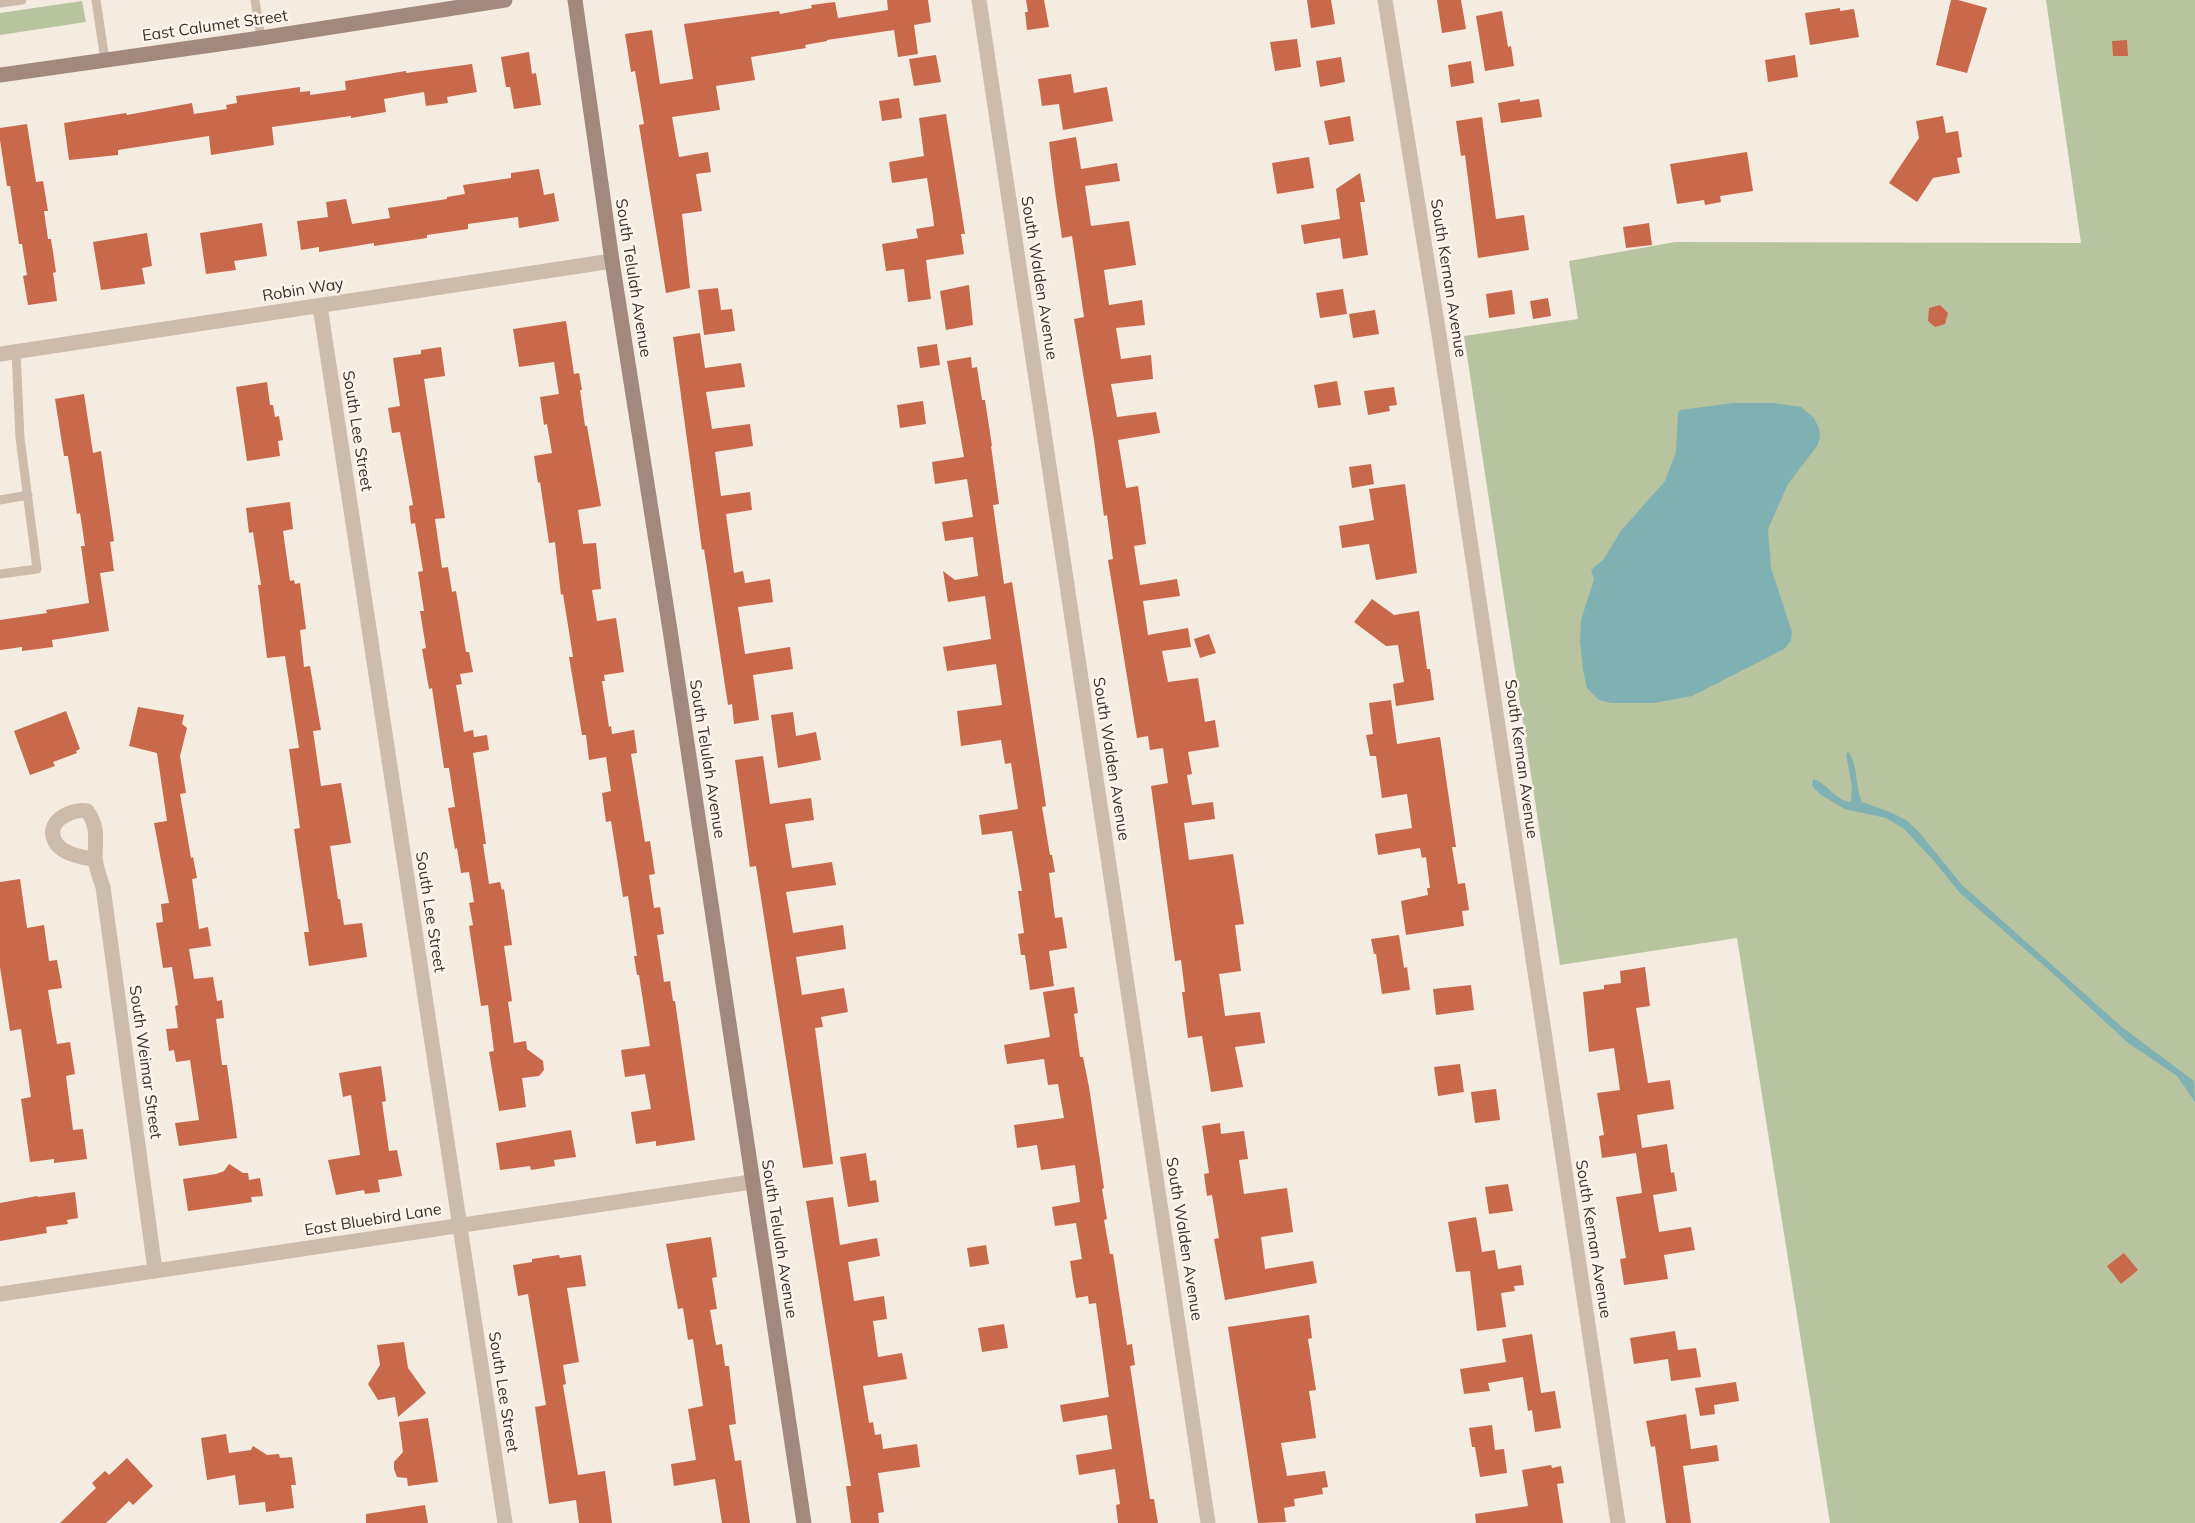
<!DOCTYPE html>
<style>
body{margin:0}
canvas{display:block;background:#f4ebe1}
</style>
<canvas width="2195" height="1523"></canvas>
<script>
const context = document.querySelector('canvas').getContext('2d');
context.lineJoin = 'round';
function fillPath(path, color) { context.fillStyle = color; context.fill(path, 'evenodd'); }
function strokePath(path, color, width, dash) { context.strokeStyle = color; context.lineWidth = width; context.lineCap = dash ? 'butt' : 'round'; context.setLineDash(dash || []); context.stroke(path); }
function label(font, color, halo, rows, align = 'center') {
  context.font = font + ' Mulish,sans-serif'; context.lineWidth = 5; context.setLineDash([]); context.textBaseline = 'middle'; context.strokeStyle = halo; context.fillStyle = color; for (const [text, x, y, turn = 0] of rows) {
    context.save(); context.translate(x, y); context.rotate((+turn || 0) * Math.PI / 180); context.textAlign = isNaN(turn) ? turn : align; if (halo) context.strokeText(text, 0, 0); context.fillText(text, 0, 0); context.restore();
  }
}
const green = new Path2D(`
 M2046,0H2195V1523H1830L1737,938L1560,965L1464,336L1578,319L1569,261L1675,242L2081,243Z
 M82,1L86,22L0,35V13Z`);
const water = new Path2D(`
 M1733,403H1774L1801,407L1814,418L1819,428L1820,438L1817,446L1788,484L1768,529L1771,568L1792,632L1791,641L1784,649L1692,696L1654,703H1611L1599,700L1587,688L1583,670L1580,641L1581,620L1594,579L1591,570L1604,559L1620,532L1665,481L1676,452L1678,412L1681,410Z
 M1848,752C1858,763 1855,787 1862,802L1890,812L1906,820L1919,832L1962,885L2123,1028L2194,1081L2195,1102L2177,1076L2127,1042L2049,970L1960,893L1934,861L1903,828L1886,818L1845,809L1821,795L1812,786L1813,779C1828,783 1835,801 1851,802L1852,786L1846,754Z`);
const building = new Path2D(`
 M887,0H928L931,22L914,25L918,54L898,57L894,30L827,40V41L805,45L806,48L751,57L755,80L716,86L720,110L672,117L679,157L708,152L711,172L696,174L702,211L682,214L690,288L666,293L639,125L644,124L635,71L631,72L625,34L652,30L660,84L693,79L684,24L779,11L780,14L812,8L811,5L835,2L838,18L888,10Z
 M1026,0H1044L1049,27L1027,30L1025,12H1028Z
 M1307,0H1331L1335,24L1311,28Z
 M1437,0H1461L1466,29L1442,33Z
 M1951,0H1958L1987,8L1967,73L1936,65Z
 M1840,8V11L1854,9L1859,37L1810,45L1805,13Z
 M1502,11L1508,47L1511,46L1514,66L1485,71L1476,16Z
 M1297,39L1301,67L1275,71L1270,42Z
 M2127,40L2128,56H2113L2112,41Z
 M529,52L532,74L536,73L541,105L514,109L510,87H506L501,57Z
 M936,55L941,82L914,86L909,59Z
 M1795,55L1798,77L1768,82L1765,60Z
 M1341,57L1345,82L1320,87L1316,61Z
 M1471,61L1474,83L1451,87L1448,65Z
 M472,64L477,92L447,97L448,103L426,106L424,92L384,99L386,112L351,118V116L272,127L274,145L211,155L209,136L118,150V155L69,160L64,123L126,113L127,115L192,103L194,114L227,109L226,105L237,103L236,96L300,87V92L310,91V95L346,90L345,81L406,71V73Z
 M1071,74L1074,93L1107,87L1113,121L1063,130L1059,104L1042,106L1038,79Z
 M899,98L902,118L882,121L879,101Z
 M1520,99V102L1539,99L1542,117L1501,123L1498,103Z
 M946,114L965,234H961L964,254L926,260L931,299L908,302L904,269L886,271L882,244L918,238L916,229L934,226L933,216L927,178L892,183L889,162L924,156L919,118Z
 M1350,116L1354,141L1329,145L1324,121Z
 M1943,116L1946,133L1958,131L1962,157L1957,158L1960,173L1933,178L1917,202L1889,183L1919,138L1916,121Z
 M1482,117L1496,219L1524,215L1529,250L1478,258L1465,155L1461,156L1456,121Z
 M27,124L36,182L43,181L48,211H44L48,239H51L56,272L53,273L57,301L28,305L23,276L27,275L22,244H19L10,186H7L0,140V128Z
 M1076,137L1081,169L1117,163L1120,181L1085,186L1091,226L1129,221L1136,265L1104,270L1109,305L1142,300L1145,325L1116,328L1121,359L1151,355L1153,379L1111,384L1117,417L1156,412L1160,433L1118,440L1126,488L1138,486L1146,544L1134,546L1140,585L1177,579L1180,596L1143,601L1148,635L1188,628L1191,647L1162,651L1168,682L1198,678L1205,722L1215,720L1219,747L1188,752L1192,774L1187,775L1192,805L1213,802L1215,819L1184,823L1189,860L1233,854L1244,924L1235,925L1241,971L1219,974L1225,1016L1260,1012L1265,1043L1235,1047L1243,1087L1211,1092L1202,1036L1188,1038L1182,992H1185L1181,960L1175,961L1151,786L1168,783L1163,748L1150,750L1148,736L1137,738L1108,560L1113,559L1107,515L1104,516L1094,440L1074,319L1084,317L1072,236L1062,238L1056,198L1049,142Z
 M1747,152L1753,191L1720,196L1721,202L1705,205L1704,200L1677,204L1670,164Z
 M1309,157L1314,188L1277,194L1272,163Z
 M539,169L544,195L554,193L559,221L519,228L518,217L468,224V229L427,235V238L374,246V243L319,252V247L301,250L297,221L328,217L326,202L346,199L352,224L390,218L388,208L447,199V197L465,194L463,185L511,178V173Z
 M1360,173L1365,202H1360L1368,255L1343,259L1340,238L1304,244L1301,225L1340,219L1336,189Z
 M262,223L267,256L234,261L236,270L206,274L200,233Z
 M1649,223L1652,245L1626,248L1623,227Z
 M147,233L152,266L142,268L145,284L101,290L93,242Z
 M969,285L973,325L946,330L940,291Z
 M718,288L721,310L732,309L735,331L704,335L698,290Z
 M1343,289L1347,314L1320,318L1316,293Z
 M1512,290L1515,314L1489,318L1486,294Z
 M1548,298L1551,316L1533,319L1530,301Z
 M1940,305L1948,313L1945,324L1935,327L1928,321L1929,308Z
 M1375,310L1379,334L1353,338L1349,314Z
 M566,321L574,374L579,373L582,390H580L585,426H587L601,506L578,510L583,544L596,543L601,589L592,590L597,621L616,618L624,672L604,675L605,681H602L609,727L611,726L612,734L634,730L637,753L631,754L645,842L650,841L655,874L649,875L654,908L660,907L664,934L657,935L664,982L670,981L673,1001H675L695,1140L656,1146V1141L636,1144L631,1112L651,1109L645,1074L625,1077L621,1050L650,1046L639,975H637L634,956H637L628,896L623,897L611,821L606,822L602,793L611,791L606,757L589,760L586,735H582L569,657H573L563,594L561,595L555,542L549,543L540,482L538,483L534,456L552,453L547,424L544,425L540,397L559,394L554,362L519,367L513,329Z
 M700,333L705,368L741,363L745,387L706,392L712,429L750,424L753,446L715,452L721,496L750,492L752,510L726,514L734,573L743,571L745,583L770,579L773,602L738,607L745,654L790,647L793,669L753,675L759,720L734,724L732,704L728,705L704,549L702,550L673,337Z
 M937,344L940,365L920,368L917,347Z
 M441,347L445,376L424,379L445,518L435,519L442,568L448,567L452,592L456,591L466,652H469L473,672L460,674L462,684L456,685L464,732L473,730L474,737L487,735L489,750L473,753L486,844H483L489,884L500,882L502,890L504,889L512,945L504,946L512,1001L508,1002L514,1043L526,1041L527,1049L543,1061L544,1070L539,1076L522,1078L526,1107L499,1111L489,1052L494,1051L488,1005L481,1006L469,926L473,925L469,903L474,902L469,872L461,873L457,848L455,849L448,808L455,807L449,768H444L432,688L429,689L422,649L426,648L420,611H424L418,572L423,571L415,523L411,524L409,506L413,505L400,432L392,433L388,408L400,406L393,358L421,354V350Z
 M971,357L972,368L977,367L982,400H985L992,446H991L999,504L993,505L1004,584L1012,582L1046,806L1042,807L1050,855H1052L1055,872L1049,873L1055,918L1062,917L1067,948L1049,951L1054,986L1030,990L1025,955H1021L1018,934L1024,933L1018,891H1022L1012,831L982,835L979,815L1018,809L1011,763L1005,764L1001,740L961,746L957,711L1002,705L996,664L947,671L943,647L991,639L985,596L948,602L943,571L955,580L978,576L973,537L945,541L942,522L973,517L967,479L935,484L932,462L964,457L947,361Z
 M1337,381L1341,405L1318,408L1314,385Z
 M267,382L270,405H273L275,417L279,416L283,440L278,441L280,456L247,461L236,387Z
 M1394,387L1397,405L1389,406L1390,411L1368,415L1364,391Z
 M84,394L93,453L101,451L114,541L110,542L114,571L100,573L109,631L52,640L53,647L22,651V647L0,650V620L47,613L46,610L89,603L81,546H85L80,513L77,514L68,456H64L55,399Z
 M923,401L926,424L900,428L897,405Z
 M1371,464L1374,484L1352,488L1349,467Z
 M1405,484L1417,573L1376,580L1369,544L1342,548L1339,526L1374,520L1369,489Z
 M290,502L293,529L283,531L290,581L294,580L295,584L300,583L306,629L300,630L304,667L310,666L321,730L313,731L321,786L341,783L351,843L330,846L338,899H340L344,925L362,923L367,957L309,966L304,932H309L294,829L300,828L289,749L299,748L285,656L267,658L258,585H261L253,532L249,533L246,508Z
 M1372,599L1394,615L1419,611L1427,669H1430L1434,700L1396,706L1393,684L1404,682L1398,645L1386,646L1354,622Z
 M1209,634L1216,653L1200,658L1194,639Z
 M1391,700L1397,744L1440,737L1456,847H1452L1458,884L1465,883L1469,910L1462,911L1464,926L1406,935L1401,901L1428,895L1427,888H1430L1426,857L1422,858L1420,848L1378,855L1375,834L1412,828L1407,794L1382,798L1376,756H1370L1366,735L1373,734L1369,703Z
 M138,707L184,715L182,724L187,728L180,756L186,793L180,794L191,858L193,857L197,878L192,879L199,929L208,927L211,946L189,949L194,979L213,977L217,1001L222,1000L224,1018L216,1019L222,1065H227L237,1138L179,1146L175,1123L199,1120L190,1060L176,1062L174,1050L169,1051L166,1029L178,1028L175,1006L178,1005L172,967L163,968L156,923L163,922L161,904L169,903L154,823L167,821L157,753L129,746Z
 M66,711L80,749L76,751L77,753L53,762L55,766L30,775L14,731Z
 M793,712L796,736L816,732L821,760L778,768L771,715Z
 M763,756L770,804L811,798L814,820L785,824L792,868L832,862L836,885L786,892L793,933L843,925L846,949L796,957L802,995L844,988L848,1012L821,1017L823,1027L815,1028L833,1164L803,1168L756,866L750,867L735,760Z
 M20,879L27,928L44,925L49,961L57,960L62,988L48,990L57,1044L70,1042L75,1074L66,1076L73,1130L83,1129L87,1159L54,1163V1159L30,1162L21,1099L31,1097L21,1029L10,1031L0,967V882Z
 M1399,935L1404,968L1407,967L1410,990L1382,994L1376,954H1374L1371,939Z
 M1645,967L1650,1006L1636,1008L1648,1083L1670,1080L1674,1109L1637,1115L1642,1148L1667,1144L1671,1173L1674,1172L1677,1191L1653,1195L1659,1232L1691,1227L1695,1250L1664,1255L1668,1279L1624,1285L1620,1259L1626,1258L1616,1197L1642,1193L1636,1153L1602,1158L1599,1136L1604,1135L1597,1093L1620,1090L1614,1048L1589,1052L1583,992L1604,989V985L1621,983L1620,971Z
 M1471,985L1474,1010L1436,1015L1433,989Z
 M1074,987L1078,1013L1074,1014L1080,1057H1083L1089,1087L1104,1188L1102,1189L1107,1219L1104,1220L1110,1254H1113L1127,1345L1132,1344L1135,1365L1130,1366L1150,1499H1154L1158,1523H1118L1116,1505L1120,1504L1115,1469L1079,1475L1076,1455L1112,1449L1107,1415L1063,1422L1060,1405L1109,1397L1096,1303L1089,1304L1088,1296L1076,1298L1073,1281L1070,1261L1082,1259L1076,1223L1055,1226L1052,1207L1080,1202L1075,1165L1041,1170L1037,1145L1017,1148L1014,1125L1064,1118L1058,1084L1048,1085L1044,1059L1007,1064L1004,1045L1050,1037L1043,992Z
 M1460,1064L1464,1092L1438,1096L1434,1067Z
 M381,1066L386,1101L382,1102L389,1151L397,1150L402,1176L378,1180L380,1192L365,1194L364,1190L336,1195L328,1160L360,1155L351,1095L343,1097L339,1073Z
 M1496,1089L1500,1120L1475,1123L1471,1092Z
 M1220,1123L1221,1134L1244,1131L1248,1159L1239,1160L1244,1194L1287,1188L1293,1232L1261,1237L1265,1269L1313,1261L1317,1283L1225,1300L1214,1239L1219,1238L1212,1195L1207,1196L1204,1174L1209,1173L1202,1126Z
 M571,1130L576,1157L554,1160L555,1166L531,1170L530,1166L500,1170L496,1143Z
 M866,1153L870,1181L876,1180L879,1202L848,1207L840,1157Z
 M229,1164L243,1173H248L249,1180L260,1178L263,1196L251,1197L252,1202L239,1204L188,1211L183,1179L216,1174L224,1171Z
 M1508,1184L1513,1211L1489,1214L1485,1187Z
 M75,1192L78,1218L67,1220L68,1224L46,1227L47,1233L0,1241V1203L37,1196L38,1197Z
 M833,1197L840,1245L877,1238L880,1256L848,1262L854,1301L884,1296L887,1319L873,1321L878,1357L902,1353L907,1379L863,1386L869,1423L873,1422L875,1435L881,1434L883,1449L917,1444L920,1467L878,1473L884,1512L878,1513L879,1523H851L846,1486H851L806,1201Z
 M1476,1217L1482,1252L1495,1250L1498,1269L1521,1265L1524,1285L1514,1286L1515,1291L1501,1293L1506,1327L1477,1331L1470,1271L1456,1272L1448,1222Z
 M711,1237L717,1277L712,1278L717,1309L710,1310L716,1345L722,1344L725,1366H729L736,1424L729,1425L735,1461L741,1460L750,1523H722L715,1479L674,1486L671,1464L696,1460L688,1409L703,1406L693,1339L688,1340L683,1308L678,1309L666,1244Z
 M986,1245L989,1264L970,1267L967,1248Z
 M2124,1253L2138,1270L2121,1284L2107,1266Z
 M559,1255L560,1258L581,1255L586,1286L567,1288L579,1362L563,1365L566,1384L563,1385L578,1475L605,1471L612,1523H579L576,1500L549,1504L535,1407L546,1405L528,1294L518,1296L513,1265L532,1262V1259Z
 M1309,1315L1312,1338L1308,1339L1316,1390L1309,1391L1316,1438L1281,1443L1287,1476L1325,1471L1328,1487L1322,1488L1323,1494L1294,1499L1295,1506L1284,1508L1286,1522L1258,1523L1228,1327Z
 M1004,1324L1008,1348L982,1352L978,1328Z
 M1675,1331L1678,1350L1696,1348L1701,1377L1671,1381L1668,1359L1634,1364L1630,1338Z
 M1532,1334L1541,1393L1555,1391L1561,1428L1535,1432L1532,1410L1528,1411L1523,1377L1488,1383L1490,1391L1464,1394L1460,1369L1506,1362L1502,1339Z
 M404,1342L408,1368L426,1393L398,1417L395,1397L378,1400L368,1384L380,1365L377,1345Z
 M1736,1382L1739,1401L1714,1405L1715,1414L1700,1416L1695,1388Z
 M1686,1414L1691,1449L1717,1445L1719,1461L1683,1466L1691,1523H1666L1655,1446L1651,1447L1646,1421Z
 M428,1418L438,1482L408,1486L407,1478L397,1477L394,1469V1462L403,1452L399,1422Z
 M1492,1425L1495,1450L1504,1449L1507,1473L1480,1477L1475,1447H1472L1469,1428Z
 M226,1434L229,1453L251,1450L253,1446L267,1455L279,1454L280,1458L292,1457L296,1485H291L294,1508L266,1512L265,1502L239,1505L235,1475L207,1480L201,1438Z
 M127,1458L153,1486L133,1505L129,1501L106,1523H60L96,1488L92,1483L105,1471L109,1475Z
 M1551,1465L1552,1468L1561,1466L1564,1483L1557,1484L1563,1523H1476L1475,1514L1528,1506L1522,1470Z
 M425,1505L428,1523H366V1514Z`);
const lane = new Path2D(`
 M96,0L105,60
 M255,0L261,38
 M0,3L22,0
 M0,500L28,495
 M0,574L37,569L20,438L16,352`);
const street = new Path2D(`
 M979,0L1208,1523
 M1385,0L1440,341L1618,1523
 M320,306L505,1523
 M0,354L612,261
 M95,860C83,857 64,855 56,843C43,823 70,808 87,811C99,827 95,840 95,858C96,868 100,878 103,887L155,1270
 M0,1294L751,1182`);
const secondary = new Path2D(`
 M575,0L612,261L670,630L804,1523
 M0,75L261,38L505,0`);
const streetNames = [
 ["East Calumet Street",215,26,-8],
 ["South Telulah Avenue",633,278,81],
 ["South Walden Avenue",1039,278,81],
 ["South Kernan Avenue",1448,278,81],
 ["Robin Way",303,290,-9],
 ["South Lee Street",357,431,81],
 ["South Telulah Avenue",707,759,81],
 ["South Walden Avenue",1111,759,81],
 ["South Kernan Avenue",1521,759,82],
 ["South Lee Street",430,912,81],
 ["South Weimar Street",145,1062,82],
 ["East Bluebird Lane",373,1220,-9],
 ["South Telulah Avenue",779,1239,81],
 ["South Walden Avenue",1184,1239,81],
 ["South Kernan Avenue",1593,1239,81],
 ["South Lee Street",503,1392,81]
];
fillPath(green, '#b8c4a0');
fillPath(water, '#7fb0b2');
fillPath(building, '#c8694b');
strokePath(lane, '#cdbbac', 9);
strokePath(street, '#cdbbac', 15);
strokePath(secondary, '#a18a7d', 15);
label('16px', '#3b302b', '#fbf5ee', streetNames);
</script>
